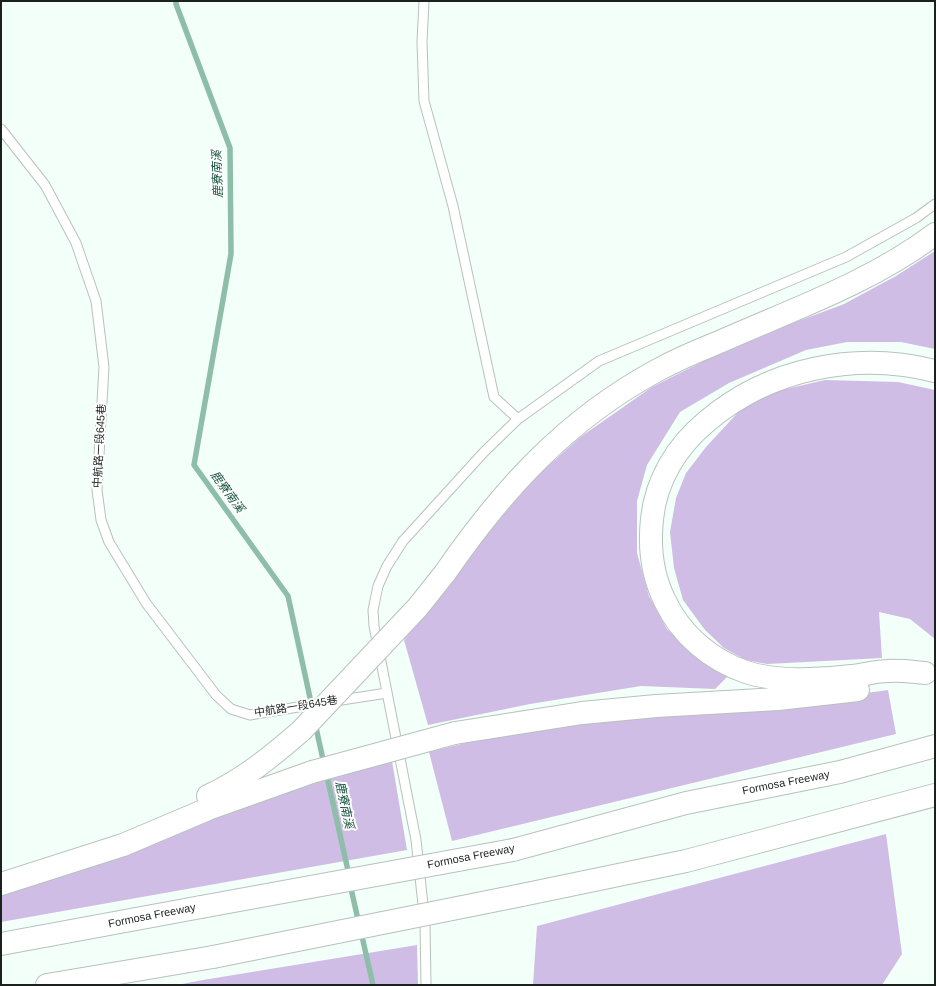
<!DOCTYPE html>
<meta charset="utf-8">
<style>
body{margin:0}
#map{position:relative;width:936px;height:986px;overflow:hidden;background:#f3fff9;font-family:Helvetica,sans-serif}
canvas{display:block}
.frame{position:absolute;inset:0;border:2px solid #1c201e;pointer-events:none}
</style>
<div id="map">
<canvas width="936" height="986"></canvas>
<div class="frame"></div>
</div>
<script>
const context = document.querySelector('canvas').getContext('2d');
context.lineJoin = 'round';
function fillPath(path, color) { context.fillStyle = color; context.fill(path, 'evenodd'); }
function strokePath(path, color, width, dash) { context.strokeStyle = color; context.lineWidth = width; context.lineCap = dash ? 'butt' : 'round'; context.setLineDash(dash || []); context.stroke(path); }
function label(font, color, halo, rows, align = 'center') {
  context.font = font + ' Helvetica,"Noto Sans TC",sans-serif'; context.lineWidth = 4; context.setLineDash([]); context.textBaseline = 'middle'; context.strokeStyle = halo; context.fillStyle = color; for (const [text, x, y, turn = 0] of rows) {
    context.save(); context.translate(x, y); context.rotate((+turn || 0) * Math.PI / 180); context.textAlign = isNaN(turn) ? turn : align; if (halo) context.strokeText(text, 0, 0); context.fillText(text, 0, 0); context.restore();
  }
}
const forest = new Path2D(`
 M935,251V349L901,342H847L806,350L729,383L680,412L647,465L637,501V553L649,596L667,629L698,658L728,676L715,689L641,686L530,704L428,725L404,640L475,545L533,480L579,438L652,387L740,343L844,304L896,276Z
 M825,380L898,382L935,390V639L910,619L879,612L882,658L767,664L746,660L724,648L705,630L683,600L674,568L670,532L676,498L686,473L706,447L742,408L773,392Z
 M888,690L896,734L452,841L429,752L502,734L634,717L761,708Z
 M392,761L407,850L1,922V894L282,791Z
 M886,834L902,954L882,985H533L537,926Z
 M417,945L418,985H177L203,980Z`);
const stream = new Path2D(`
 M176,1V4L230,148L231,254L194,465L288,596L312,707
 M315,723L324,764
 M326,772L349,875
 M350,884L359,924
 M361,932L373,985`);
const service = new Path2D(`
 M424,1L422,42L424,101L453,206L494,397L518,419
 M1,129L45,185L76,243L96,301L104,367L97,490L101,520L109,542L146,603L216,695L231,709L250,715L322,703
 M335,701L387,693
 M426,985L425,923L416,840L374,626L373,610L378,586L387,566L403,541L484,452L518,419L599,361L846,257L916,218L935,204`);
const motorway = new Path2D(`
 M445,573C503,489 566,420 656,371C676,360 697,351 717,343C791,310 870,283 935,234
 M925,673C913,672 901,670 888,671C876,671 864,675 852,676C822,680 775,682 746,672C711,660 681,635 665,601C652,575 649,547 652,519C656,480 677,446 706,422C769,368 856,351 935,371
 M455,733L582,713L656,706L778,699L858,690
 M208,796C243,780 272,756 301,731
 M513,850L686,803L840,772L935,746
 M1,884L123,845L208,809L312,772
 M522,895L686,861L935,795
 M1,944L201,907
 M47,985L213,957`);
const motorwayBridge = new Path2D(`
 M301,731L418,607L445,573
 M312,772L455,733
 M201,907L513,850
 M213,957L522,895`);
const streetNames = [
 ["中航路一段645巷",100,446,-87],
 ["中航路一段645巷",296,707,-9],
 ["Formosa Freeway",786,783,-11],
 ["Formosa Freeway",471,857,-11],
 ["Formosa Freeway",152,916,-11]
];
const waterNames = [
 ["鹿寮南溪",218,174,-92],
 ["鹿寮南溪",227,492,54],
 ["鹿寮南溪",344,805,78]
];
fillPath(forest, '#cfbde5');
strokePath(stream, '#8ebeaa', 5.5);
strokePath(service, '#b7c2bd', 11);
strokePath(motorway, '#b7c2bd', 24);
strokePath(service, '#fff', 9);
strokePath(motorway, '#fff', 22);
strokePath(motorwayBridge, '#b7c2bd', 24, []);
strokePath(motorwayBridge, '#fff', 22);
label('11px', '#1c201e', '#fff', streetNames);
label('italic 12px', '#104f3b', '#fff', waterNames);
</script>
